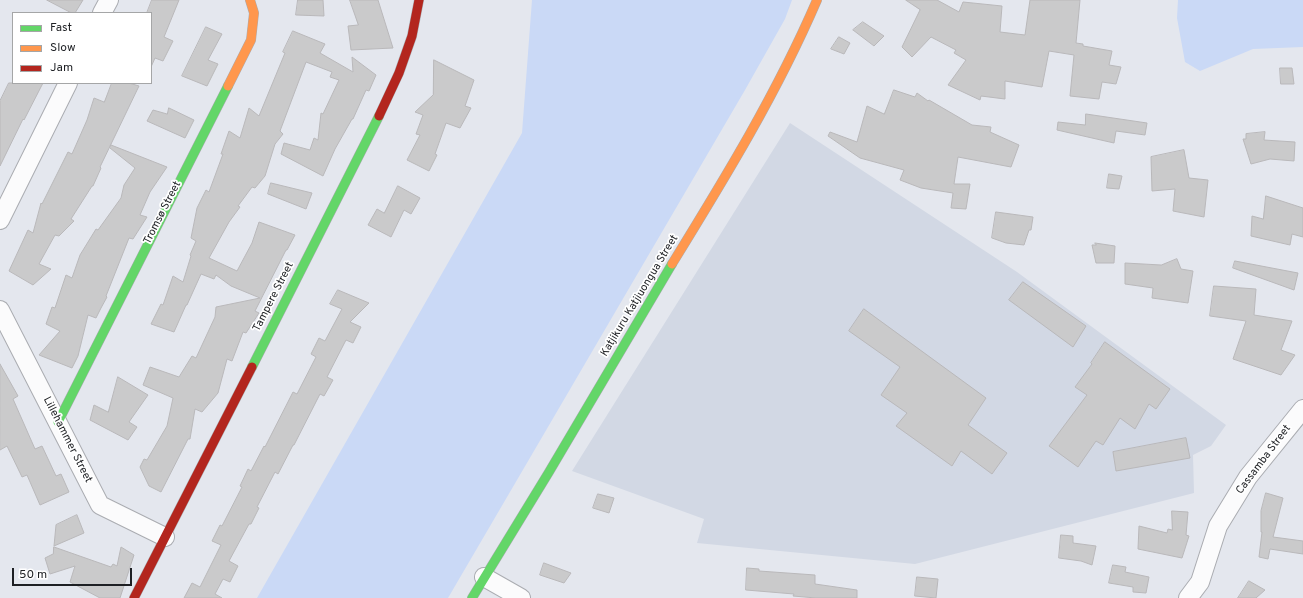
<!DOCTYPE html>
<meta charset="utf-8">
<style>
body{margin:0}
#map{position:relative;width:1303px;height:598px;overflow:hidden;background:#e4e7ee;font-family:Overpass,sans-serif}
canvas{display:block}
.legend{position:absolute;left:12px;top:12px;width:140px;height:72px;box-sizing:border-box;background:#fff;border:1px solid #a5a6a7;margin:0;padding:5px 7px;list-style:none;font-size:12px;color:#1e2024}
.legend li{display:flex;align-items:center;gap:8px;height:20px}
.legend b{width:20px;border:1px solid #a5a6a7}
.scale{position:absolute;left:12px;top:568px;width:120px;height:18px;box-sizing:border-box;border:2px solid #1e2024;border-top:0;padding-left:5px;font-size:12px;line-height:14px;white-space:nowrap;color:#1e2024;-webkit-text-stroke:3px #fff;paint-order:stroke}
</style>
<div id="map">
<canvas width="1303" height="598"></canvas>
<ul class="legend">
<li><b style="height:5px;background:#63d668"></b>Fast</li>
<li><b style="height:5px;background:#ff974d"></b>Slow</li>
<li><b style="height:5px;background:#b3261e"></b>Jam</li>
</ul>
<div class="scale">50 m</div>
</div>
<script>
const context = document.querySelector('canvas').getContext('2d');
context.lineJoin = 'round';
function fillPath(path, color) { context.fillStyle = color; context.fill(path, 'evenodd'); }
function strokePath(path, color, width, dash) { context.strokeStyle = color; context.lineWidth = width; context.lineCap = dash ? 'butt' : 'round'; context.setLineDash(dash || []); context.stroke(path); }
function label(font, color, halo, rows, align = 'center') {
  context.font = font + ' Overpass,sans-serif'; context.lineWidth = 3.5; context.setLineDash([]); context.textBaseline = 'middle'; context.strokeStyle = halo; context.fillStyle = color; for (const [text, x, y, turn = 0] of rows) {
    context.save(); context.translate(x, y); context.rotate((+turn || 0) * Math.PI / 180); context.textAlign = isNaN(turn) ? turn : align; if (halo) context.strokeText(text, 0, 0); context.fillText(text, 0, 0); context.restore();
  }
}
const built = new Path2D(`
 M790,123L1017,272L1226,425L1211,446L1193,455L1194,493L915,564L697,543L704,519L572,471Z`);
const green = new Path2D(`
 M532,0H792L785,19L745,90L448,598H257L522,133Z
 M1178,0H1303V47L1253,49L1200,71L1185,62L1177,18Z`);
const building = new Path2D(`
 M47,0H83L75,13H72Z
 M152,0H179L164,37L173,41L163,61L155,58L151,67V13H147Z
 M298,0H323L324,16L296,15Z
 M350,0H378L393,48L351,50L348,26L358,25Z
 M906,0H937L959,12L963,2L1002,6L1000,32L1025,35L1030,0H1080L1076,43L1083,44V46L1112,51L1109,65L1121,67L1116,84L1102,82L1099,99L1070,96L1074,55L1049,51L1042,87L1005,81V99L981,96L980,100L948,85L966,60L954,53L956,50L931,37L912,57L902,47L920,10Z
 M863,22L884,36L874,46L853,30Z
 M206,27L222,34L208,60L218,64L207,86L182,76Z
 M293,31L325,44L320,53L353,72L352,57L376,75L369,91L366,90L353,119H352L335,149L323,176L281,154L284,143L310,150L314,138L318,140L321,113L323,114L339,80L330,77L332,72L306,62L280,131L283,134L275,144L265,176L255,188L252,187L238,206L240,207L229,222L209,258L237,271L252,243L259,222L295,235L287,250H286L255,311L259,313L246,333L243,332L232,361L227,359L218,393L202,412L195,409L190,439H188L161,492L149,486L140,467L144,459L147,460L167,426L173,398L143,385L150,367L179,377L192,356L196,358L215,317L216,307L260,298L231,286L216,275L214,279L201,274L187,305H186L174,332L151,324L161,304L163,305L173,276L183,282L191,256L190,255L196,241L191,238L197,208L206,190L209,192L223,154H221L229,131L240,138L249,108L259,116L285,53L283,52Z
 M839,37L850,43L844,54L831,49Z
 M434,60L474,80L465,106L471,108L460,128L446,123L435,154L437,155L429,171L407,160L420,135L416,134L423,115L415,112L433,95Z
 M1280,68H1292L1294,84H1281Z
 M9,83H43L24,120L23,119L0,166V101Z
 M112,83H129L139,86L100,167L101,168L93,186H92L71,219L74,221L59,236L55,235L39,264L51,269L33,285L9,271L28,230L33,233L41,203L42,204L68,152L72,154L87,120L94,98L104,102Z
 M894,90L915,97L917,93L928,101L929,100L972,125L991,127L990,132L1019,145L1011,167L958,157L954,184H970L966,209L951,208L953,193L921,188L900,180L904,170L860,158L828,136L830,132L857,142L867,106L884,114Z
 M169,108L194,120L185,138L147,121L153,110L167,114Z
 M1086,114L1147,123L1145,135L1116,131L1114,143L1057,130L1058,122L1085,125Z
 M1265,132L1264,140L1295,142L1294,161L1270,159L1251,164L1243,139H1246V134Z
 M111,145L167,167L150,192L140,215L147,217L133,239L129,238L106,296L107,297L101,308L96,318L88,315L78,356L72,368L39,355L60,331L46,324L52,307L55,308L66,275L72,278L80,255L96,229L98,230L121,198L124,185L135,168L110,148Z
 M1184,150L1189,178L1208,180L1204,217L1173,211L1175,189L1152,191L1151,157Z
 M1109,174L1122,176L1119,189L1107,188Z
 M271,183L312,193L306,209L268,194Z
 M398,186L420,198L411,214L404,210L391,237L368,225L377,209L384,213Z
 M1266,196L1303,208V237L1292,234L1290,245L1251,236L1252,216L1263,219Z
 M996,212L1033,217L1031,230H1029L1024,245L1006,243L992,238Z
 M1095,243L1115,246L1114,263H1096L1092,245H1096Z
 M1177,259L1181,269L1193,271L1188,303L1152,298L1153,288L1125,284V263L1161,265Z
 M1235,261L1298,273L1294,290L1233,268Z
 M1023,282L1086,326L1073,347L1009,300Z
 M1214,286L1256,289L1254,315L1292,321L1281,350L1295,355L1281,375L1233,359L1246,321L1210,316Z
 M338,290L369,303L350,322L361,327L353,343L346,340L327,377L333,380L324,396L320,394L294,445H293L278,474L275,472L257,507L259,508L251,524H249L229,561L238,566L230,582L223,579L215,594L222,598H184L192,583L200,587L221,545L212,541L220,525L222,526L242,487L240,486L248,469L251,471L264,446L265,447L293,392L297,394L316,357L311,354L319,338L325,341L342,309L330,304Z
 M864,309L986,398L968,425L1007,453L992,474L961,451L952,466L896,426L907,413L881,395L900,367L849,331Z
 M1105,342L1170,389L1156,409L1149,404L1135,429L1120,418L1103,445L1096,441L1078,467L1049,446L1087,395L1075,387L1092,364L1091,363Z
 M0,364L18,396L13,399L35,449L42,446L56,476L61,474L69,492L40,505L27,475L22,477L7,446L0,450Z
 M118,377L148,395L129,422L137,427L128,440L90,420L94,405L108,412Z
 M1186,438L1190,458L1116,471L1113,452Z
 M1266,493L1283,498L1273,537L1303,541V554L1270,549L1268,559L1259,557L1262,532H1261V511Z
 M598,494L614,498L609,513L593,508Z
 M1172,511L1188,512L1186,535L1189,536L1182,558L1138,549L1139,526L1167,533L1168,529L1172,530Z
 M77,515L84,533L54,546L56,525Z
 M1061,535L1073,536V543L1096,546L1092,565L1081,561L1059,558Z
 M54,547L111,567L113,564L117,566L121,547L134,555L120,598H100L70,582L75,566L50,574L45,558L53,554Z
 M544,563L571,573L564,583L540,575Z
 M1113,565L1126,567L1125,572L1149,577L1146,593L1133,592V587L1109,583Z
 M747,568L759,569V571L815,575V584L857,590V598H816L793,596L794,594L746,590Z
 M917,577L938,579L936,598L915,596Z
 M1249,581L1265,590L1256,598H1238Z`);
const street = new Path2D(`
 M102,13L109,0
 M0,220L68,83
 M0,310L100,505L165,537
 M484,577L521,598
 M1188,598L1200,582L1218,526L1248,477L1303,409`);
const fast = new Path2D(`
 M252,367L379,116
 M58,422L228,86
 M472,598L549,472L672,264`);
const slow = new Path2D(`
 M228,86L251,40L254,13L250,0
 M672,264C725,178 777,93 817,0`);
const jam = new Path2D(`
 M379,116L399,73L412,36L419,0
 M134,598L252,367`);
const streetNames = [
 ["Tromsø Street",163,213,-63],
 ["Katjikuru Katjiuongua Street",640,296,-59],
 ["Tampere Street",274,297,-63],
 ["Lillehammer Street",67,440,63],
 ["Cassamba Street",1264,460,-53]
];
fillPath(built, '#d2d8e4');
fillPath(green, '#cad9f6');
fillPath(building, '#cacacb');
strokePath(building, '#b9b8ba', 1);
strokePath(street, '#aaacb1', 20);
strokePath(fast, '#aaacb1', 10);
strokePath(slow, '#aaacb1', 10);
strokePath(jam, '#aaacb1', 10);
strokePath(street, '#fbfbfc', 18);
strokePath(fast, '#63d668', 9);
strokePath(slow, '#ff974d', 9);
strokePath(jam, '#b3261e', 9);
label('11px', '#1e2024', '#fff', streetNames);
</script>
